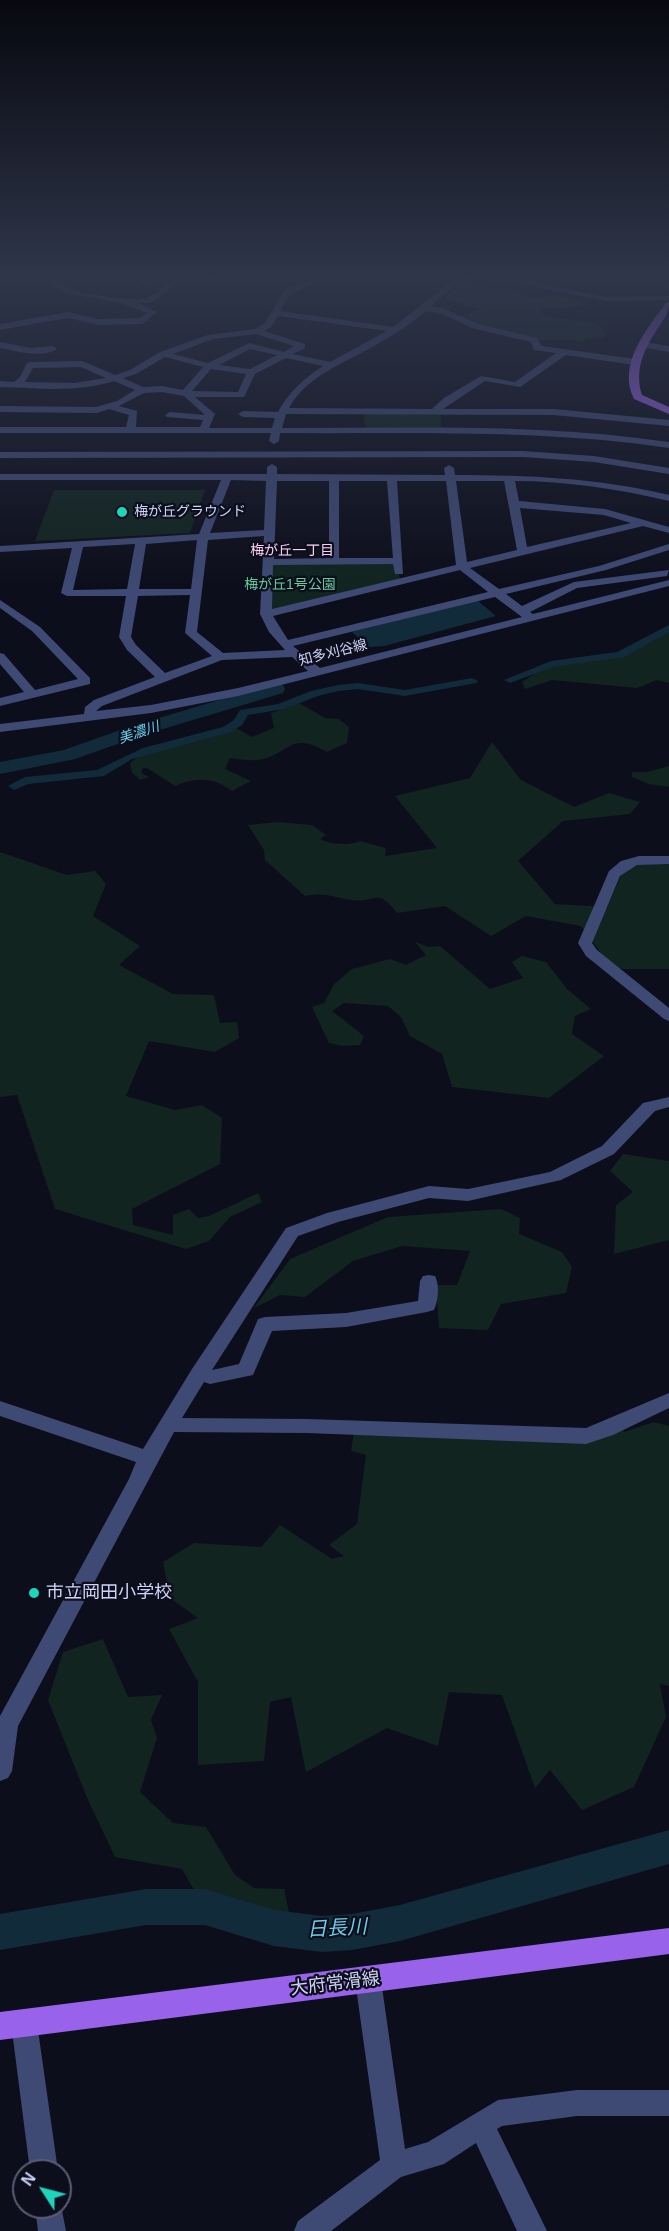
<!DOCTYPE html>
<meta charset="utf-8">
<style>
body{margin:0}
#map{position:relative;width:669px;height:2231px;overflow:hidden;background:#0d0e1b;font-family:Arial,sans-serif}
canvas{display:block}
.north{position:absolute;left:12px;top:2159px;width:60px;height:60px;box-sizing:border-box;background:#0d0e1b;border:2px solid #5a5d73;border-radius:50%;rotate:306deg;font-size:16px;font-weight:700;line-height:24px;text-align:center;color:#ced3f8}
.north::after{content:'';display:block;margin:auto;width:21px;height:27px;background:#1dd5bd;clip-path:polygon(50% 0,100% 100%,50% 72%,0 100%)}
</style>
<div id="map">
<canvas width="669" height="2231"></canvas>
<div class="north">N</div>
</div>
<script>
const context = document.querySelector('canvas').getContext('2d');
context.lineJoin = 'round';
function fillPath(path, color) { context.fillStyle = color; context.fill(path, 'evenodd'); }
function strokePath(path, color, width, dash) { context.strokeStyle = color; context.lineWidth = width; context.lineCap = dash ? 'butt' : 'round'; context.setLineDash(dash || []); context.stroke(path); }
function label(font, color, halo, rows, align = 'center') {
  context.font = font + ' Arial,"Noto Sans JP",sans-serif'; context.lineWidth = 4.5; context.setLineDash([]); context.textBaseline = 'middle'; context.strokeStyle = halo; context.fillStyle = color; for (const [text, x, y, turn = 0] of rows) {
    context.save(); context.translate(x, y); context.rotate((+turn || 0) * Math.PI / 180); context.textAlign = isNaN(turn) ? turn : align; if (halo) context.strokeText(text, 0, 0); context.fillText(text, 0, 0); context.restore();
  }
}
const green = new Path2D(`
 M474,277L473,286L506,289L533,298L558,295L586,304L566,308H543L539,313L551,317L597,323L607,334L601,339L588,338L582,342C568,339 555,342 541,340C514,336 484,328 460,317L481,309L444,299L463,279Z
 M364,413H440L441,428H365Z
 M54,490H205L190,533L35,541Z
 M398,561L400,582L266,614L268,562Z
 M669,628V683L657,680L637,688L552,680L525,689L522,682L539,671L559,665L620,657Z
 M299,703L325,718L339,719L349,727L347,743L327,752C288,730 292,754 258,760C249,761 238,759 230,758L225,769L251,781L232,791C213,777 197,777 175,786L147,768H143L141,773L149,777L140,780L132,772L130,764C151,739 206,741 236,728L252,737L274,728L271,713Z
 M492,742L521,780L574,807L609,793L640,802L630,814L563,821L518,861L555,904L607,907L624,869L648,862L669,864V969H621L604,957L581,926L526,916L491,936L445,906L397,913C377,886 374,904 352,900C330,897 329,892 305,896L265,860L264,850L248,825L277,822L312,825L326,835L320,839C328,844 351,846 360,841L386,848L385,856L437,848L395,796L470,778Z
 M669,766V787L649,784L632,777V772H647Z
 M0,852L67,875L95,871L106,884L93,916L140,946L119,965L173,994L214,995L220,1023L237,1022L239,1038L215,1052L149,1041L126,1096L175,1110L202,1105L222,1118L220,1164L132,1209L133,1225L173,1235V1215L189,1209L198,1218L209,1216L258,1193L262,1202L230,1217L209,1241L186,1249L55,1209L17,1095L0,1097Z
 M415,942L429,947L440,946L490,989L523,978L512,962L522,956L546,962L567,989L591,1009L575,1016L572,1034L604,1056L549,1098L452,1087L442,1054L410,1036L401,1017L388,1006L344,1003L332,1011L364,1036L360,1045L343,1046L329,1043L312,1007L324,1003L334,984L352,969L390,959L406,965L426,955Z
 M623,1154L669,1161V1240L614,1254L616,1205L633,1192L610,1171Z
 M501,1209L520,1218L519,1234L562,1252L572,1267L566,1293L501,1304L488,1330L439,1328L436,1285H457L470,1251L402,1246L353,1261L305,1297L280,1295L254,1308L290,1259L388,1217Z
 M654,1422L669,1426V1686L660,1684L666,1717L634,1787L582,1810L550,1770L535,1788L502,1695L449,1692L438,1746L387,1728L306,1772L291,1697L270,1702L264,1761L198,1765V1682L169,1629L198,1618L170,1598L163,1562L194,1543L261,1547L280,1525L332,1559L344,1556L329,1545L357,1524L366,1455L351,1451L354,1432L622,1429L624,1432Z
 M103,1639L128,1697L162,1695L151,1720L157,1738L140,1792L173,1823L206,1827L235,1875L254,1888L284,1889L289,1912L275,1924L247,1914L239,1899L197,1895L182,1869L115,1857L88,1800L48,1700L63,1652Z`);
const water = new Path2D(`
 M477,600L496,616L384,646L369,647L352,632Z`);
const canal = new Path2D(`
 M669,625V632L624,657L553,667L510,683L504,680L551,661L617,652Z
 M472,678L478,681L476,683L405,696L358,689L338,691L318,696L284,709L248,715L242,725L231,732L132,759L104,776L28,784L14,790L8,786L25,777L97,770L143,748L223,727L234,720L240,710L278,704L311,691L338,685L358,683L405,690Z`);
const river = new Path2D(`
 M276,683L283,685L285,689L283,693L143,735L75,759L0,774V762L64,750L129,727Z
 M669,1830V1864L400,1941L352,1950L322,1952L274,1946L205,1925H146L0,1950V1914L146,1889H205L274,1910L322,1916L352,1914L400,1905Z`);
const minor = new Path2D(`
 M49,277H57C60,282 64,287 70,289C84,294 130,301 144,299C160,295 170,276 188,277L150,303H138L157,312L142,324L98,325L68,318L0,330V324L68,312L98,319L140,318L147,313L121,303L64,293L55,287Z
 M151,277H161L145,285L138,283Z
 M199,277H209L218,281L214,283L199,280Z
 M310,277H318L314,283L289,296L280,311L393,327L457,277H466L431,306L445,309L478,324L537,338L542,346L635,359L639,362L635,365L566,355L520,387L485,381L443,409H554L669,420V426L554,415L286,414L282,428C411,428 541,423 669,442V448C540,429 410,434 280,433L279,441L274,444L269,441L271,433H0V427H126L129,415L109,409L97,413L0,412V406L96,407L117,401L135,390L114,381C77,393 38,388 0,387V381L14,382L20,377L27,363L30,362L82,361L115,375L130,370L160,352L208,335L255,329L265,323L283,292ZM426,311L440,313L472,328L531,342L534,350L556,353L515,382L481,376L444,398L432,409L289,408C306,376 346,362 376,345C394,335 410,324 426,311ZM278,316L387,331L330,362L293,354L305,348V344L264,331L271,327ZM256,334L294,346L284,352L249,343L208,363L173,354L213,339ZM250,349L277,355L250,369L219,365ZM165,357L203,367L183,390L162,386L143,387L123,378L136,374ZM286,358L323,366C304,378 288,393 278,412L243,411L238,414L243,417L275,418L272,428H209L215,414L195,397H244L255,374ZM81,367L106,378L74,383L25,382L33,368ZM211,369L246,374L238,392L192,391ZM162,392L184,396L205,415L170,412L165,415L167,417L203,420L200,427H136L137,411L119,406L144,393Z
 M503,277H515L548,286L608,297L669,296V300L608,301L547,290Z
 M0,342L31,348L53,346L57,349C42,359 17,351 0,348Z
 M644,342L669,346V352L641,347V343Z
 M523,451L594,456L669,468V474L594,462L523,457L0,458V452Z
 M272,464L277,467V474L445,475L444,468L449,465L454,468L455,475C528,475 598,478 669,495V501C619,489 566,481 515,481L519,501L605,509L669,527V533L643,526L470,568L499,589L599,566L669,544V550L606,570L506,594L522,606L574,582L669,570L667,576L577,588L530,612L533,614L669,580V586L238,696L151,713L0,732V724L84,714L85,707L94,700L155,677L127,650L119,637L126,596H67L61,593L72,548L0,552V546L199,534L221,480H0V474H267V467ZM231,480L266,481L264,530L210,533ZM277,481H329V558L274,559ZM339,481H387L393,558H339ZM397,481H446L456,565L272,609L273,565L393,564L395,574H403ZM456,481H504L517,550L467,562ZM520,508L604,515L631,523L527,547ZM264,536L260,614L269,632L285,650L223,653L197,632L208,540ZM197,540L191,589H139L146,544ZM135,544L127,589L73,590L83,547ZM460,570L488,592L288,640L273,616ZM190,595L185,633L212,656L165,673L136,645L131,637L138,596ZM495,597L522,617L320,668L293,646ZM292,657L308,671L238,688L151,705L96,711L102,706L222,660Z
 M0,600L40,627L90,678V684L0,706V698L24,692L0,664V653L4,654L35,690L78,679L32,631L0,608Z
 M639,856H669V864L637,865L620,876L592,943L597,950L669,1008V1021L664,1019L586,956L578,943L609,871L621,861Z
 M669,1097V1107L655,1111L614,1154L561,1180L468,1201L429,1198L338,1222L298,1236L212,1370L239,1364L256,1324L258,1319L265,1317L346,1313L418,1301L420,1281L423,1276L429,1275L435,1276C440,1285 438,1302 434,1310L427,1312L346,1327L272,1331L253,1375L210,1384L204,1382L182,1418L307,1419L586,1428L669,1393V1408L613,1435L586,1444L307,1433L174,1432L18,1726L12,1771L8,1778L0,1781V1716L129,1479L136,1462L0,1416V1401L143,1449L192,1369L286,1228L327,1213L429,1186L468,1189L550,1172L602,1146L643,1103Z
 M368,1968L377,1971L381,1980L405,2149L428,2142L498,2100L577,2090H669V2116H577L502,2126L497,2129L547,2231H517L476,2143L444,2164L401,2177L331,2231H294L298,2221L380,2160L355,1980L359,1971Z
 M24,2010L33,2014L37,2023L58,2171H30L11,2023L15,2014Z
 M60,2200L66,2231H38L35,2207H60Z`);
const major = new Path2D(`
 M669,302C669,313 664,319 658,328C644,349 634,370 642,395L669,407V414L634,399C617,365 646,330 666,303Z
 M669,1928V1954L0,2040V2012Z`);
const markers = [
 [122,512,6,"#1dd5bd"],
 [34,1593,6,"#1dd5bd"]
];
const farPoinames = [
 ["梅が丘グラウンド",134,512]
];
const farNeighbourhoodnames = [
 ["梅が丘一丁目",292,551]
];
const farParknames = [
 ["梅が丘1号公園",290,585]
];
const farStreetnames = [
 ["知多刈谷線",333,653,-14]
];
const farWaternames = [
 ["美濃川",139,733,-18]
];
const nearPoinames = [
 ["市立岡田小学校",46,1593]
];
const nearStreetnames = [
 ["大府常滑線",335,1984,-7]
];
const nearWaternames = [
 ["日長川",337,1929,-3]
];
fillPath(green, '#11241f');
fillPath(water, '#122b3a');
fillPath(canal, '#122b3a');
fillPath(river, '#122b3a');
fillPath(minor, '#3e4974');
fillPath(major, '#9863ea');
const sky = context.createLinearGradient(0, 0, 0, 589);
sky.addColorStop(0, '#07080f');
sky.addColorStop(0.47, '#2f364a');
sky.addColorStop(1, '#2f364a00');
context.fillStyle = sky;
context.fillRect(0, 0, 669, 589);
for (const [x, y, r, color] of markers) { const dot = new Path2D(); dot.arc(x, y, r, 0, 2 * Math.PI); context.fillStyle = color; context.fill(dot); strokePath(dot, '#0d0e1b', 2); }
label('14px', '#ced3f8', '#0d0e1b', farPoinames, 'left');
label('14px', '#f9cff3', '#0d0e1b', farNeighbourhoodnames);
label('14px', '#65cd9b', '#0d0e1b', farParknames);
label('14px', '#ced3f8', '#0d0e1b', farStreetnames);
label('italic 14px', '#69cdeb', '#0d0e1b', farWaternames);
label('18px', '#ced3f8', '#0d0e1b', nearPoinames, 'left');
label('18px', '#ced3f8', '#0d0e1b', nearStreetnames);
label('italic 20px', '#69cdeb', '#0d0e1b', nearWaternames);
</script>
